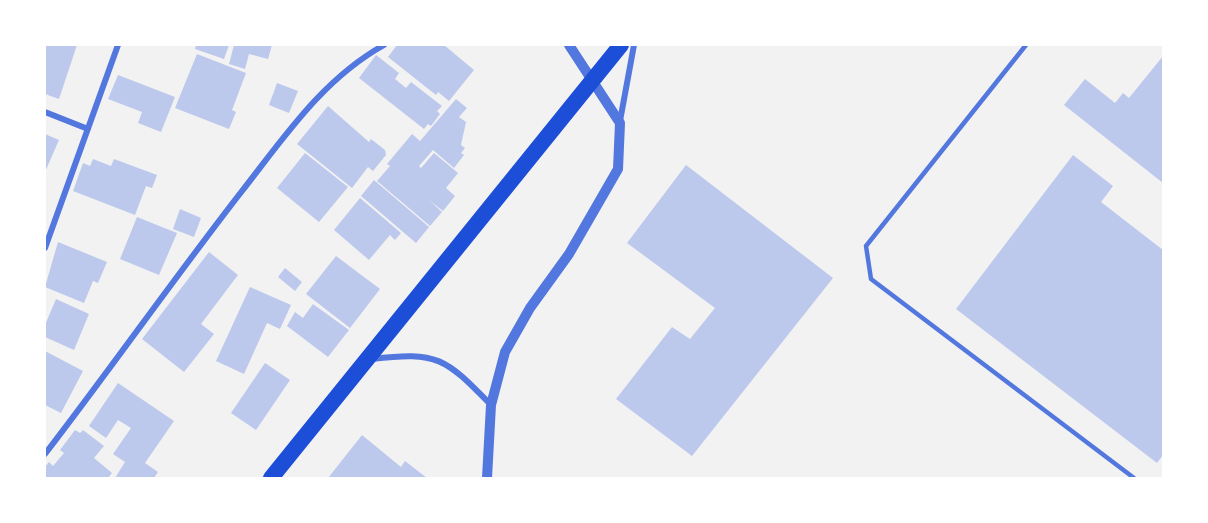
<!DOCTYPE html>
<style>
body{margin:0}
#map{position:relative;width:1208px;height:523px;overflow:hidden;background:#f2f2f2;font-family:"Archivo Narrow",sans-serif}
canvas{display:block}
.frame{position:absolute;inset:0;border:46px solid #fff;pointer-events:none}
</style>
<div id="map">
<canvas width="1208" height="523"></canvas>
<div class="frame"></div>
</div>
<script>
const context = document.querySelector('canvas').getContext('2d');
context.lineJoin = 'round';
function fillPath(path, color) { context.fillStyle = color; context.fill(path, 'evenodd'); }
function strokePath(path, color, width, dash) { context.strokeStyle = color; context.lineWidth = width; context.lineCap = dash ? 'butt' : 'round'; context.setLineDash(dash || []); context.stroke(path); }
const building = new Path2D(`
 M45,45H77L59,99L45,94Z
 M196,45H229L224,59L195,49Z
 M234,45H272L268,59L249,54L245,69L229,64Z
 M397,45H444L474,70L449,101L438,92L436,95L388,57Z
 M197,54L246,73L232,110L236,112L229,129L175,108Z
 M376,55L399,73L395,79L406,88L411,82L442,106L437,111L440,114L431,126L428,124L424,129L359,78Z
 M1163,56V183L1064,105L1085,79L1115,103L1123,93L1129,98Z
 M118,75L175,97L161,132L138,123L142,112L108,99Z
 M277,83L298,91L289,113L269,105Z
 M456,99L467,108L459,117L466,122L461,145L465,148L461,153L464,155L454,168L433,150L419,166L421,168L434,153L458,173L446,188L455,196L443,211L429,200L442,212L430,226L377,181L390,166L387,164L412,134L420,141Z
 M328,106L369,142L371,139L385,150L386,155L373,171L368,167L352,188L297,144Z
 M45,134L59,140L45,172Z
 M305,153L348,187L319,222L277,188Z
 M1073,155L1113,186L1101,202L1163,250V455L1157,463L956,309Z
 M93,159L111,166L114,159L157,175L152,188L146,186L135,215L73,191L83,163L90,166Z
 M686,165L833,278L692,456L616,399L672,327L690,339L715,308L627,243Z
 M374,180L429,227L416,243L361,196Z
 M360,198L401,233L395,240L390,235L369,260L334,230Z
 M180,209L201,218L194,237L173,229Z
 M137,217L177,233L159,275L120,259Z
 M58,242L107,262L98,283L93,281L84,303L45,287Z
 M209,252L238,275L201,324L214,334L184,372L142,339Z
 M336,256L380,289L350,328L306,294Z
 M285,268L302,282L295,291L278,277Z
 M250,287L291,305L280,329L267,323L244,374L216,361Z
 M56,299L89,314L74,350L45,337V325Z
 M313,304L349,330L328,357L287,326L295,312L303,318Z
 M45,351L83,371L61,413L45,405Z
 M265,363L290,380L256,430L231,413Z
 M118,383L174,421L145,463L158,472L154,478H115L125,462L113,454L131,428L118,420L106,438L89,426Z
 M75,430L80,433L83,430L104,446L94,458L112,473L108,478H45V467L49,462L53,466L64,453L60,450Z
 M362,435L401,467L405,461L427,478H328Z`);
const service = new Path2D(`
 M1026,45L866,246L871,279L1134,478`);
const minor = new Path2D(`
 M45,112L88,129
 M620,121L634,45
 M45,248L118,45
 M372,359C438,351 445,358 491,405
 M45,454C112,367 175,277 242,191C285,136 323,79 384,45`);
const tertiary = new Path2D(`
 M487,478L491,405L505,352L530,308L569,254L618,169L620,123L569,45`);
const trunk = new Path2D(`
 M271,478L621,45`);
fillPath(building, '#bdc9ec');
strokePath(service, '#5277de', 4.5);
strokePath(minor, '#5277de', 6);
strokePath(tertiary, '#5277de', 10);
strokePath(trunk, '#1d4ed8', 16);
</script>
